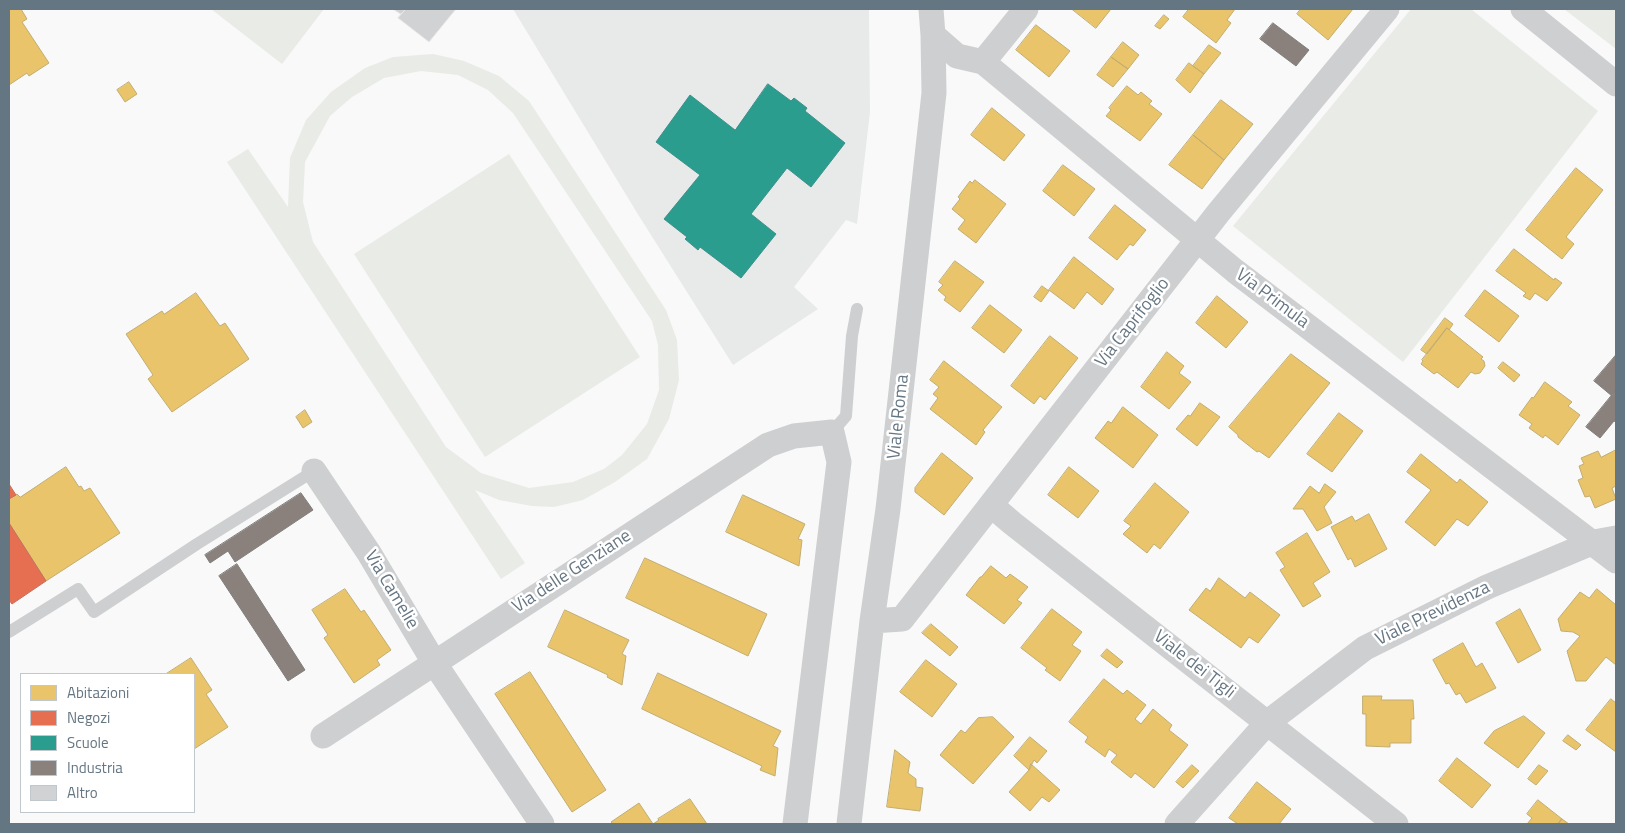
<!DOCTYPE html>
<style>
body{margin:0}
#map{position:relative;width:1625px;height:833px;overflow:hidden;background:#f9f9f9;font-family:"Titillium Web",sans-serif}
canvas{display:block}
.frame{position:absolute;inset:0;border:10px solid #657683;pointer-events:none}
.legend{position:absolute;left:20px;top:673px;width:175px;height:140px;box-sizing:border-box;background:#fff;border:1px solid #c1c8cd;margin:0;padding:6px 9px;list-style:none;font-size:15px;color:#657683}
.legend li{display:flex;align-items:center;gap:10px;height:25px}
.legend b{width:25px;border:1px solid #c1c8cd}
</style>
<div id="map">
<canvas width="1625" height="833"></canvas>
<div class="frame"></div>
<ul class="legend">
<li><b style="height:14px;background:#e9c46a"></b>Abitazioni</li>
<li><b style="height:14px;background:#e76f51"></b>Negozi</li>
<li><b style="height:14px;background:#2a9d8f"></b>Scuole</li>
<li><b style="height:14px;background:#8a817c"></b>Industria</li>
<li><b style="height:14px;background:#d0d2d3"></b>Altro</li>
</ul>
</div>
<script>
const context = document.querySelector('canvas').getContext('2d');
context.lineJoin = 'round';
function fillPath(path, color) { context.fillStyle = color; context.fill(path, 'evenodd'); }
function strokePath(path, color, width, dash) { context.strokeStyle = color; context.lineWidth = width; context.lineCap = dash ? 'butt' : 'round'; context.setLineDash(dash || []); context.stroke(path); }
function label(font, color, halo, rows, align = 'center') {
  context.font = font + ' "Titillium Web",sans-serif'; context.lineWidth = 5; context.setLineDash([]); context.textBaseline = 'middle'; context.strokeStyle = halo; context.fillStyle = color; for (const [text, x, y, turn = 0] of rows) {
    context.save(); context.translate(x, y); context.rotate((+turn || 0) * Math.PI / 180); context.textAlign = isNaN(turn) ? turn : align; if (halo) context.strokeText(text, 0, 0); context.fillText(text, 0, 0); context.restore();
  }
}
const built = new Path2D(`
 M513,9H869L870,112L857,224L846,220L794,287L818,309L733,365L639,216Z`);
const green = new Path2D(`
 M211,9H324L282,64Z
 M1411,9H1471L1598,111L1403,362L1233,226Z
 M1564,9H1616V49Z
 M433,54L464,61L499,76L529,101L666,310L677,340L679,380L669,419L647,459L615,482L583,500L554,507L532,506L499,500L475,490L525,563L501,579L227,162L248,149L288,207L290,158L306,120L331,92L365,68L393,57ZM421,71L458,75L488,90L513,113L652,321L658,345L659,390L647,424L622,455L604,469L573,482L529,488L481,473L446,447L313,242L303,202L305,162L330,116L352,97L384,78Z
 M509,154L640,357L485,457L354,254Z`);
const homes = new Path2D(`
 M9,9H21L27,19L22,22L49,63L29,76L27,73L9,85Z
 M1072,9H1111L1096,28Z
 M1189,9H1235L1227,20L1231,23L1216,43L1183,17Z
 M1301,9H1353L1328,40L1297,14Z
 M1164,15L1169,19L1160,29L1155,26Z
 M1036,25L1070,51L1049,77L1016,50Z
 M1123,42L1139,55L1128,69L1111,57Z
 M1209,45L1221,53L1204,74L1193,66Z
 M1111,57L1128,69L1113,87L1097,75Z
 M1189,63L1204,74L1190,93L1176,80Z
 M129,82L137,94L125,102L117,90Z
 M1127,86L1138,95L1141,92L1152,101L1149,104L1162,114L1140,141L1106,116L1111,110L1109,108Z
 M1221,100L1253,124L1224,160L1193,135Z
 M992,108L1025,135L1004,161L971,135Z
 M1193,135L1224,160L1202,189L1169,165Z
 M1063,165L1095,189L1074,216L1043,191Z
 M1576,168L1603,190L1566,237L1574,244L1562,259L1526,230Z
 M975,180L1006,204L976,243L958,229L965,220L952,209L960,199L958,197L970,181L972,183Z
 M1115,205L1146,230L1133,246L1130,244L1117,260L1089,238Z
 M1514,249L1554,280L1555,278L1562,283L1547,301L1535,293L1530,300L1523,296L1526,293L1496,271Z
 M1074,257L1114,289L1102,305L1087,292L1074,309L1049,290Z
 M955,261L984,282L960,312L944,300L946,297L938,290L943,285L939,282Z
 M1042,286L1049,291L1041,302L1034,297Z
 M1485,290L1519,316L1499,342L1465,316Z
 M196,293L220,326L225,323L249,359L172,412L148,379L153,375L126,334L162,311L164,314Z
 M1217,296L1248,322L1226,348L1196,323Z
 M990,305L1022,330L1004,353L972,328Z
 M1445,318L1453,324L1449,330L1447,328L1427,354L1421,350Z
 M1447,328L1483,357L1481,359L1484,361L1485,366L1480,373L1475,374L1471,372L1458,388L1437,372L1434,374L1421,364L1423,361L1422,360Z
 M1050,336L1078,358L1045,400L1040,396L1034,404L1011,386Z
 M1167,352L1184,366L1179,373L1191,382L1169,409L1141,387Z
 M1291,354L1330,383L1269,458L1259,451L1257,452L1238,437V435L1229,427Z
 M944,361L1002,407L983,430L985,432L976,445L930,409L938,398L933,394L939,387L930,380Z
 M1503,362L1520,375L1514,382L1498,368Z
 M1545,382L1572,402L1568,406L1580,415L1558,445L1545,435L1543,438L1529,428L1532,424L1519,415L1532,397L1533,398Z
 M1200,403L1220,417L1197,446L1176,429L1188,415L1190,416Z
 M1123,407L1158,435L1133,468L1095,438L1108,421L1111,423Z
 M305,410L312,422L303,428L296,417Z
 M1339,413L1363,431L1332,472L1307,454Z
 M1616,450V486L1612,488L1616,499L1595,508L1590,496L1585,497L1578,480L1583,478L1579,466L1584,464L1581,458L1598,451L1601,457Z
 M942,453L973,478L944,515L915,492V488Z
 M1421,454L1457,483L1460,479L1488,502L1468,526L1457,519L1435,546L1405,522L1431,490L1407,472Z
 M66,467L79,487L81,486L84,491L90,488L120,533L46,581L9,523V499L17,494L20,497Z
 M1069,467L1099,491L1078,518L1048,495Z
 M1155,483L1189,512L1160,549L1154,544L1147,553L1123,534L1131,526L1124,521Z
 M1325,484L1336,492L1324,507L1332,523L1317,531L1303,509H1293L1310,486L1319,493Z
 M743,495L805,524L798,539L802,540L799,566L726,532Z
 M1369,514L1387,549L1355,567L1351,558L1348,560L1331,527L1352,516L1355,521Z
 M1307,533L1330,572L1313,583L1321,596L1303,607L1280,570L1285,567L1276,553Z
 M645,558L767,614L748,656L626,598Z
 M991,566L1006,578L1010,574L1028,587L1017,600L1022,603L1004,624L966,595L980,577H981Z
 M1219,578L1245,598L1250,592L1280,615L1258,643L1249,637L1241,648L1189,610L1206,588L1210,591Z
 M345,589L361,612L364,610L391,650L377,660L380,665L354,683L324,638L328,635L312,610Z
 M1597,589L1616,605V665L1606,657L1586,681H1576L1567,651L1580,636L1573,632L1561,631L1558,619L1580,592L1589,598Z
 M1052,609L1082,632L1072,645L1081,651L1060,681L1045,670L1047,668L1021,648Z
 M1520,609L1541,650L1518,663L1496,623Z
 M565,610L629,640L622,654L626,656L622,685L607,677L608,675L548,647Z
 M931,624L958,647L950,656L922,633Z
 M1463,643L1476,667L1482,663L1496,688L1466,703L1460,693L1456,695L1449,683L1446,684L1433,660Z
 M1107,649L1123,662L1117,668L1101,656Z
 M191,658L212,690L206,694L228,727L194,749V674H166Z
 M926,660L957,684L932,717L900,692Z
 M530,672L606,790L572,812L495,694Z
 M658,673L781,731L773,746L778,748L775,776L760,770L762,766L642,709Z
 M1104,679L1123,694L1127,690L1146,705L1135,719L1141,724L1153,709L1172,725L1169,730L1188,745L1154,788L1135,773L1131,778L1111,762L1117,755L1109,749L1105,757L1085,742L1088,737L1069,722Z
 M1363,696H1382L1381,700H1413L1414,719H1411V743H1390V747L1366,746V714H1363Z
 M1611,699L1616,703V752L1586,730Z
 M1524,716L1545,733L1518,768L1484,743L1494,731Z
 M993,717L1014,737L973,784L940,755L961,730L965,733L978,718Z
 M1568,735L1581,745L1576,750L1563,741Z
 M1030,737L1047,751L1037,763L1034,760L1029,770L1014,756Z
 M895,750L910,762L908,773L916,779V787L923,788L920,811L887,807Z
 M1457,758L1491,785L1472,808L1439,781Z
 M1031,764L1060,790L1049,802L1042,797L1030,811L1009,792L1029,770Z
 M1192,765L1199,771L1183,788L1176,782Z
 M1539,765L1548,771L1536,785L1528,779Z
 M1257,782L1291,809L1279,824H1238L1229,818Z
 M690,799L707,824H613L611,822L639,803L653,824L659,820L658,819Z
 M1538,800L1562,819L1558,824H1527L1532,818L1527,814Z
 M1562,819L1569,824H1558Z`);
const shops = new Path2D(`
 M9,484L16,495L9,499Z
 M9,523L46,581L12,604L9,600Z`);
const schools = new Path2D(`
 M768,84L791,101L794,98L807,108L805,111L845,143L811,187L787,168L751,214L776,234L741,278L700,247L698,250L685,239L687,237L664,219L700,175L656,142L690,95L735,130Z`);
const industry = new Path2D(`
 M1273,23L1309,50L1296,66L1260,39Z
 M1616,355V390L1612,396L1594,381Z
 M1616,390V422L1614,421L1600,438L1586,427Z
 M301,493L313,510L235,562L228,551L210,563L205,555Z
 M237,564L305,670L288,681L219,576Z`);
const building = new Path2D(`
 M393,9H406L401,14Z
 M406,9H456L429,42L398,18Z`);
const lane = new Path2D(`
 M832,432L846,416L852,336L857,309
 M9,632L78,589L94,612L197,544L314,471`);
const street = new Path2D(`
 M1523,9L1616,84
 M933,35L957,56L983,62L1235,271L1616,561
 M983,62L1026,9
 M314,471L369,553L435,664L542,824
 M991,505L1012,523L1396,824
 M872,621L902,619L1219,212L1387,9
 M323,736L768,445L794,436L832,432L839,462L795,824
 M849,824L872,621L888,509L934,93L933,35L931,9
 M1177,824L1268,722L1365,648L1487,587L1594,542L1616,538`);
const streetNames = [
 ["Via Primula",1272,299,37],
 ["Via Caprifoglio",1133,323,-52],
 ["Viale Roma",899,417,-84],
 ["Via delle Genziane",572,572,-33],
 ["Via Camelie",391,590,59],
 ["Viale Previdenza",1433,614,-26],
 ["Viale dei Tigli",1194,665,38]
];
fillPath(built, '#e8e9e9');
fillPath(green, '#e8ebe6');
fillPath(homes, '#e9c46a');
strokePath(homes, '#c1ad72', 1);
fillPath(shops, '#e76f51');
strokePath(shops, '#c07160', 1);
fillPath(schools, '#2a9d8f');
strokePath(schools, '#3c918b', 1);
fillPath(industry, '#8a817c');
strokePath(industry, '#7f7e7e', 1);
fillPath(building, '#d0d2d3');
strokePath(building, '#e8e8e8', 1);
strokePath(lane, '#cecfd0', 12);
strokePath(street, '#cecfd0', 25);
label('18px', '#657683', '#fff', streetNames);
</script>
